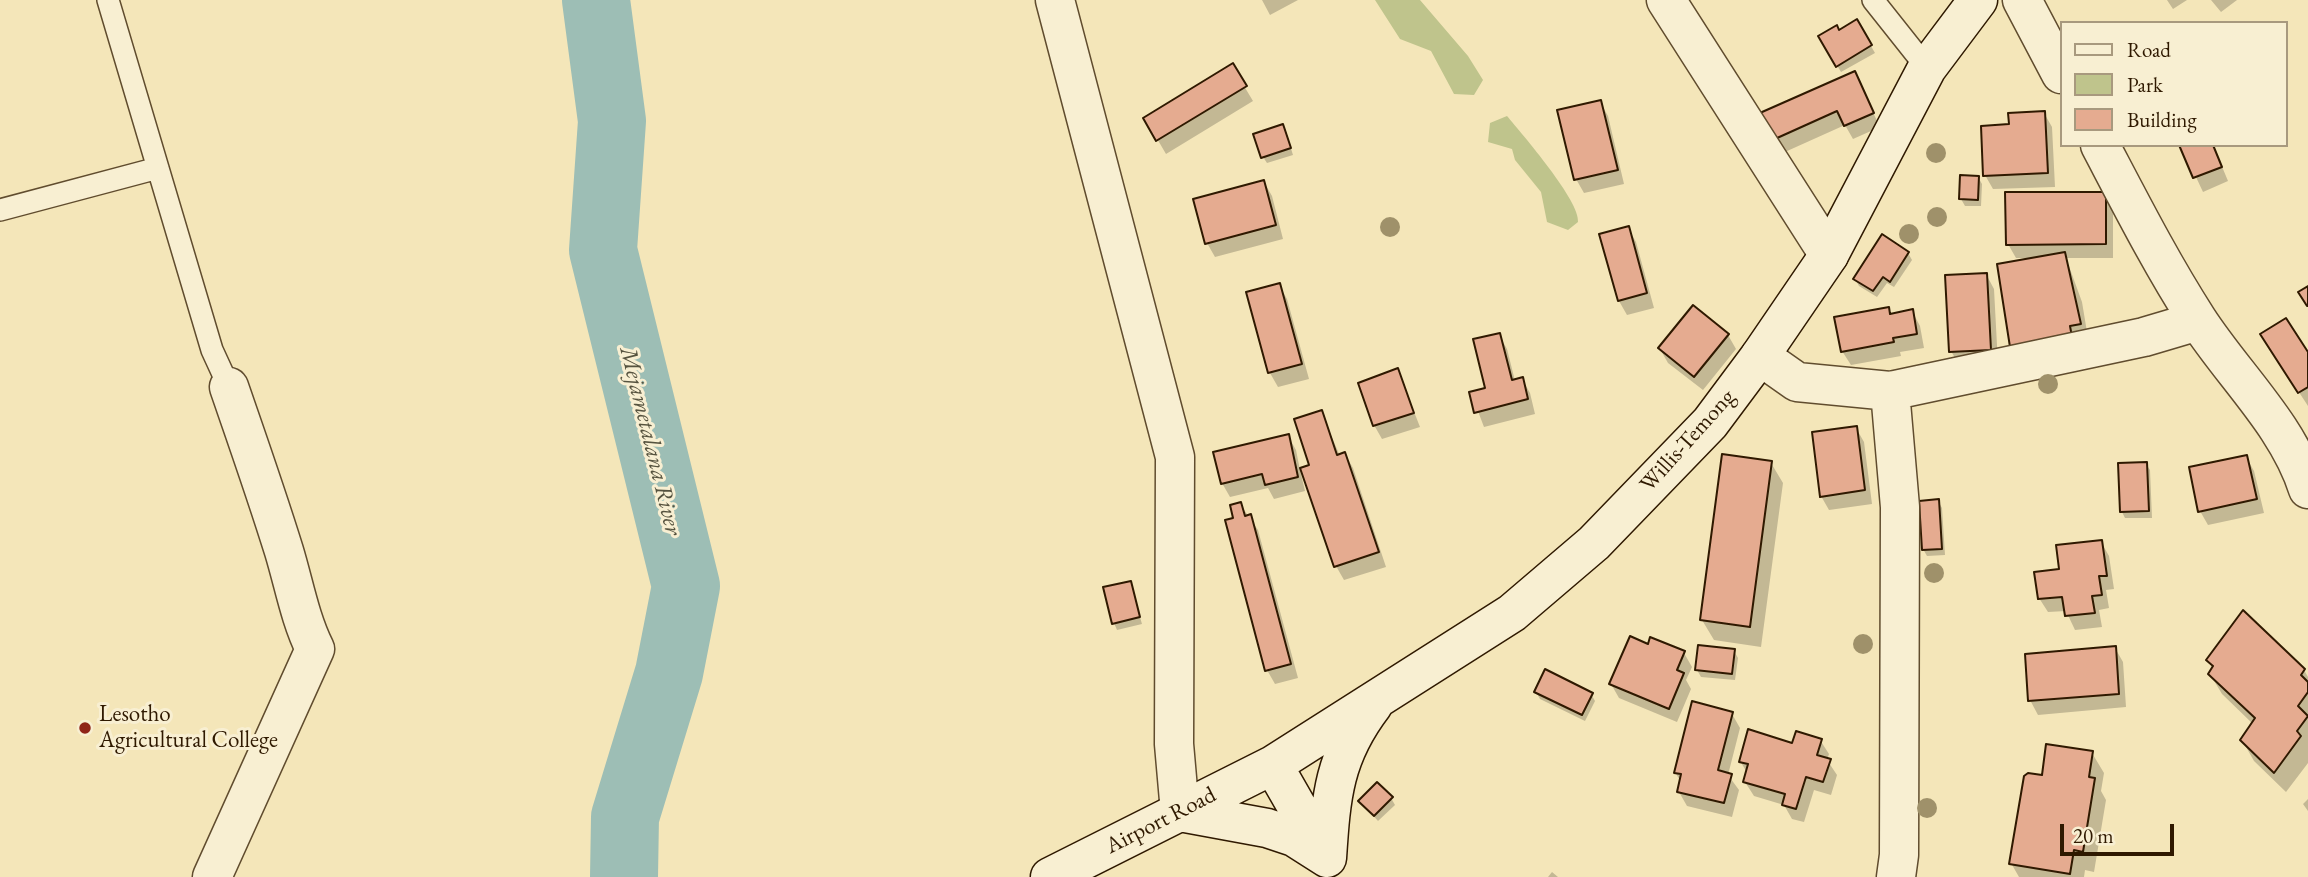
<!DOCTYPE html>
<style>
body{margin:0}
#map{position:relative;width:2308px;height:877px;overflow:hidden;background:#f4e6b9;font-family:"EB Garamond",serif}
canvas{display:block}
.legend{position:absolute;left:2060px;top:21px;width:228px;height:126px;box-sizing:border-box;background:#f8efd2;border:2px solid #a8997e;margin:0;padding:9px 12px;list-style:none;font-size:21px;color:#2f1900}
.legend li{display:flex;align-items:center;gap:14px;height:35px}
.legend b{width:35px;border:2px solid #a8997e}
.scale{position:absolute;left:2060px;top:824px;width:114px;height:32px;box-sizing:border-box;border:4px solid #2f1900;border-top:0;padding-left:9px;font-size:21px;line-height:24px;white-space:nowrap;color:#2f1900;-webkit-text-stroke:5px #f8efd2;paint-order:stroke}
</style>
<div id="map">
<canvas width="2308" height="877"></canvas>
<ul class="legend">
<li><b style="height:9px;background:#f8efd2"></b>Road</li>
<li><b style="height:19px;background:#bfc48c"></b>Park</li>
<li><b style="height:19px;background:#e5ab90"></b>Building</li>
</ul>
<div class="scale">20 m</div>
</div>
<script>
const context = document.querySelector('canvas').getContext('2d');
context.lineJoin = 'round';
function fillPath(path, color) { context.fillStyle = color; context.fill(path, 'evenodd'); }
function strokePath(path, color, width, dash) { context.strokeStyle = color; context.lineWidth = width; context.lineCap = dash ? 'butt' : 'round'; context.setLineDash(dash || []); context.stroke(path); }
function label(font, color, halo, rows, align = 'center') {
  context.font = font + ' "EB Garamond",serif'; context.lineWidth = 6; context.setLineDash([]); context.textBaseline = 'middle'; context.strokeStyle = halo; context.fillStyle = color; for (const [text, x, y, turn = 0] of rows) {
    context.save(); context.translate(x, y); context.rotate((+turn || 0) * Math.PI / 180); context.textAlign = isNaN(turn) ? turn : align; if (halo) context.strokeText(text, 0, 0); context.fillText(text, 0, 0); context.restore();
  }
}
const green = new Path2D(`
 M1375,0H1420L1468,56L1483,80L1474,95L1454,94L1431,51L1400,39Z
 M1507,116C1522,134 1581,202 1578,222L1568,230L1547,222L1541,192L1515,160L1512,149L1488,142L1490,123Z`);
const shadow = new Path2D(`
 M1262,0H1298L1270,15Z
 M2167,0H2187L2173,9Z
 M2211,0H2237L2221,12Z
 M1857,22L1875,53L1841,72L1820,37L1839,32Z
 M1232,66L1253,101L1166,154L1145,118Z
 M1854,73L1880,127L1853,139L1845,125L1776,156L1768,142Z
 M1600,102L1608,116L1624,184L1584,193L1576,179Z
 M2044,113L2052,127L2055,187L1993,189L1985,175L2011,126Z
 M1286,133L1293,155L1267,163L1263,157Z
 M2181,145H2213L2228,181L2203,192Z
 M1978,177L1982,184L1981,206H1965L1961,199Z
 M1264,182L1272,196L1283,239L1215,257L1207,243Z
 M2105,194L2113,208V258H2066L2082,302L2088,338L2078,351L2029,258H2016L2008,244Z
 M1628,228L1636,242L1654,308L1627,315L1619,301Z
 M1908,253L1912,260L1894,287L1887,283L1877,297L1859,286L1855,279Z
 M1986,274L1994,289L1998,364L1959,365L1951,351Z
 M1279,285L1287,299L1309,379L1278,387L1270,373L1249,293Z
 M1888,309L1892,315L1912,311L1920,326L1924,348L1900,352L1901,356L1851,365L1842,351Z
 M1499,335L1507,349L1515,381L1522,379L1530,393L1535,414L1484,427L1471,393L1487,389Z
 M1728,335L1736,349L1703,390L1668,363L1660,349Z
 M2270,348L2308,356V406Z
 M1398,371L1420,427L1382,439L1374,425Z
 M1321,412L1340,456L1345,454L1353,468L1386,567L1344,580L1336,566L1303,469L1300,470L1305,491L1274,499L1268,488L1230,497L1222,483L1288,436L1296,450L1300,470L1312,466Z
 M1856,428L1864,442L1872,504L1829,510L1821,496Z
 M2246,457L2254,471L2264,513L2208,525L2200,511Z
 M1771,463L1783,483L1761,647L1714,640L1702,620Z
 M2146,464L2150,470L2152,518H2125L2122,512Z
 M1938,501L1942,508L1945,555L1927,556L1923,549Z
 M1240,504L1258,530L1298,678L1275,684L1267,670L1235,519Z
 M2101,542L2109,556L2114,589L2106,590L2109,608L2099,610L2102,627L2075,630L2066,611L2048,612L2039,598L2061,570Z
 M1130,583L1142,624L1117,630L1114,623Z
 M1649,646L1684,653L1692,667L1686,680L1691,689L1677,722L1619,698L1611,684Z
 M2115,648L2123,662L2126,707L2038,715L2030,700Z
 M1734,651L1738,658L1735,680L1701,677L1697,670Z
 M2208,660L2304,670L2308,677V763L2286,792L2254,761L2242,740L2253,724L2222,694L2210,674L2213,669Z
 M1536,692L1591,694L1595,701L1585,721L1540,699Z
 M1732,714L1740,728L1728,775L1739,790L1732,817L1687,806L1679,792L1681,782L1675,772Z
 M1820,740L1829,754L1827,760L1837,775L1831,795L1814,790L1804,822L1792,819L1784,805L1754,796L1745,782L1748,774L1740,761Z
 M2092,753L2104,773L2101,791L2106,800L2094,872L2085,870L2084,877H2019L2011,863L2043,777Z
 M1391,798L1395,805L1378,821L1360,801Z
 M2308,799V811L2303,804Z
 M1552,872L1558,877H1548Z`);
const river = new Path2D(`
 M596,0L612,121L603,250L686,586L669,673L625,817L624,877`);
const building = new Path2D(`
 M1857,19L1872,45L1836,67L1818,36L1837,25L1839,30Z
 M1233,63L1247,86L1156,141L1143,118Z
 M1855,71L1874,113L1844,126L1837,111L1766,143L1753,116Z
 M1601,100L1618,170L1574,180L1557,110Z
 M2045,111L2048,173L1983,176L1981,126L2009,124L2008,113Z
 M1283,124L1291,148L1261,158L1253,134Z
 M2179,145H2213L2222,167L2193,178Z
 M1960,175L1979,176L1978,200L1959,199Z
 M1264,180L1276,225L1205,244L1193,199Z
 M2005,192H2106V244L2006,245Z
 M1629,226L1647,293L1618,301L1599,234Z
 M1882,234L1909,252L1890,282L1883,277L1873,291L1853,279Z
 M2065,252L2081,324L2070,326L2072,337L2010,347L1997,264Z
 M1987,273L1991,350L1949,352L1945,275Z
 M1280,283L1302,364L1268,373L1246,292Z
 M2308,286V306H2307L2298,292Z
 M1693,305L1729,334L1694,377L1658,348Z
 M1889,307L1890,314L1913,309L1917,334L1893,338L1894,342L1841,352L1834,317Z
 M2286,318L2308,352V387L2298,393L2260,334Z
 M1500,333L1512,380L1523,377L1528,399L1474,413L1469,392L1485,388L1473,339Z
 M1398,368L1414,413L1373,426L1358,383Z
 M1322,410L1337,455L1345,452L1379,552L1334,567L1300,468L1309,465L1294,419Z
 M1857,426L1865,490L1820,497L1812,432Z
 M1289,434L1298,477L1265,485L1262,474L1221,484L1213,452Z
 M1722,454L1772,461L1750,627L1700,620Z
 M2247,455L2257,499L2198,512L2189,467Z
 M2147,462L2149,511L2120,512L2118,463Z
 M1939,499L1942,549L1922,550L1919,501Z
 M1241,502L1245,516L1251,514L1291,664L1265,671L1225,520L1233,518L1230,505Z
 M2102,540L2107,576H2099L2102,595L2092,596L2095,613L2065,616L2062,597L2038,599L2034,572L2059,569L2056,545Z
 M1131,581L1140,617L1112,624L1103,587Z
 M2243,610L2305,669L2301,675L2308,682V692L2298,706L2308,716L2297,731L2301,736L2274,773L2240,740L2255,718L2208,674L2213,666L2206,660Z
 M1630,636L1648,644L1650,637L1685,651L1677,670L1684,673L1669,709L1609,684Z
 M1698,645L1735,649L1732,674L1695,670Z
 M2116,646L2119,694L2028,701L2025,654Z
 M1545,669L1593,693L1582,715L1534,692Z
 M1692,701L1733,712L1718,770L1732,774L1724,803L1677,792L1681,774L1674,773Z
 M1748,729L1792,743L1796,731L1822,739L1817,755L1831,759L1823,782L1806,777L1796,809L1782,805L1785,794L1743,782L1748,764L1739,762Z
 M2046,744L2093,751L2089,777L2095,778L2083,852L2074,850L2070,874L2009,864L2024,776L2028,773L2042,775Z
 M1377,782L1393,797L1374,816L1358,801Z`);
const service = new Path2D(`
 M108,0L212,350L229,387
 M1873,0L1927,68
 M0,210L158,168`);
const minor = new Path2D(`
 M1055,0L1175,457L1174,744L1180,812
 M1666,0L1829,255
 M2022,0L2061,74
 M2100,145C2131,204 2161,263 2197,319C2233,375 2288,425 2308,489
 M1760,356L1797,382L1890,391L2144,337L2198,321
 M1890,391L1900,507L1899,855L1896,877
 M212,877L315,649C300,619 294,584 284,551C267,496 248,442 229,387`);
const secondary = new Path2D(`
 M1273,765L1324,854
 M1180,812L1267,828L1294,837L1327,858C1331,796 1334,756 1373,705
 M1050,877L1273,765L1512,613L1594,543L1710,423L1760,356L1829,255L1927,68L1978,0`);
const trees = [
 [1936,153],
 [1937,217],
 [1390,227],
 [1909,234],
 [2048,384],
 [1934,573],
 [1863,644],
 [1927,808]
];
const markers = [
 [85,728,7,"#8f2418"]
];
const streetNames = [
 ["Willis-Temong",1688,441,-48],
 ["Airport Road",1161,821,-27]
];
const poiNames = [
 ["Lesotho",99,715],
 ["Agricultural College",99,741]
];
const waterNames = [
 ["Mejametalana River",650,441,76]
];
fillPath(green, '#bfc48c');
fillPath(shadow, '#0003');
strokePath(river, '#9dbeb5', 68);
fillPath(building, '#e5ab90');
strokePath(building, '#2f1900', 2);
strokePath(service, '#604c2e', 24);
strokePath(minor, '#604c2e', 41);
strokePath(secondary, '#2f1900', 41);
strokePath(service, '#f8efd2', 21);
strokePath(minor, '#f8efd2', 38);
strokePath(secondary, '#f8efd2', 38);
context.fillStyle = '#9f916a';
for (const [x, y] of trees) { context.beginPath(); context.arc(x, y, 10, 0, 2 * Math.PI); context.fill(); }
for (const [x, y, r, color] of markers) { const dot = new Path2D(); dot.arc(x, y, r, 0, 2 * Math.PI); context.fillStyle = color; context.fill(dot); strokePath(dot, '#f8efd2', 2.5); }
label('23px', '#2f1900', '#f8efd2', streetNames);
label('23px', '#2f1900', '#f8efd2', poiNames, 'left');
label('italic 24px', '#56533f', '#f8efd2', waterNames);
</script>
